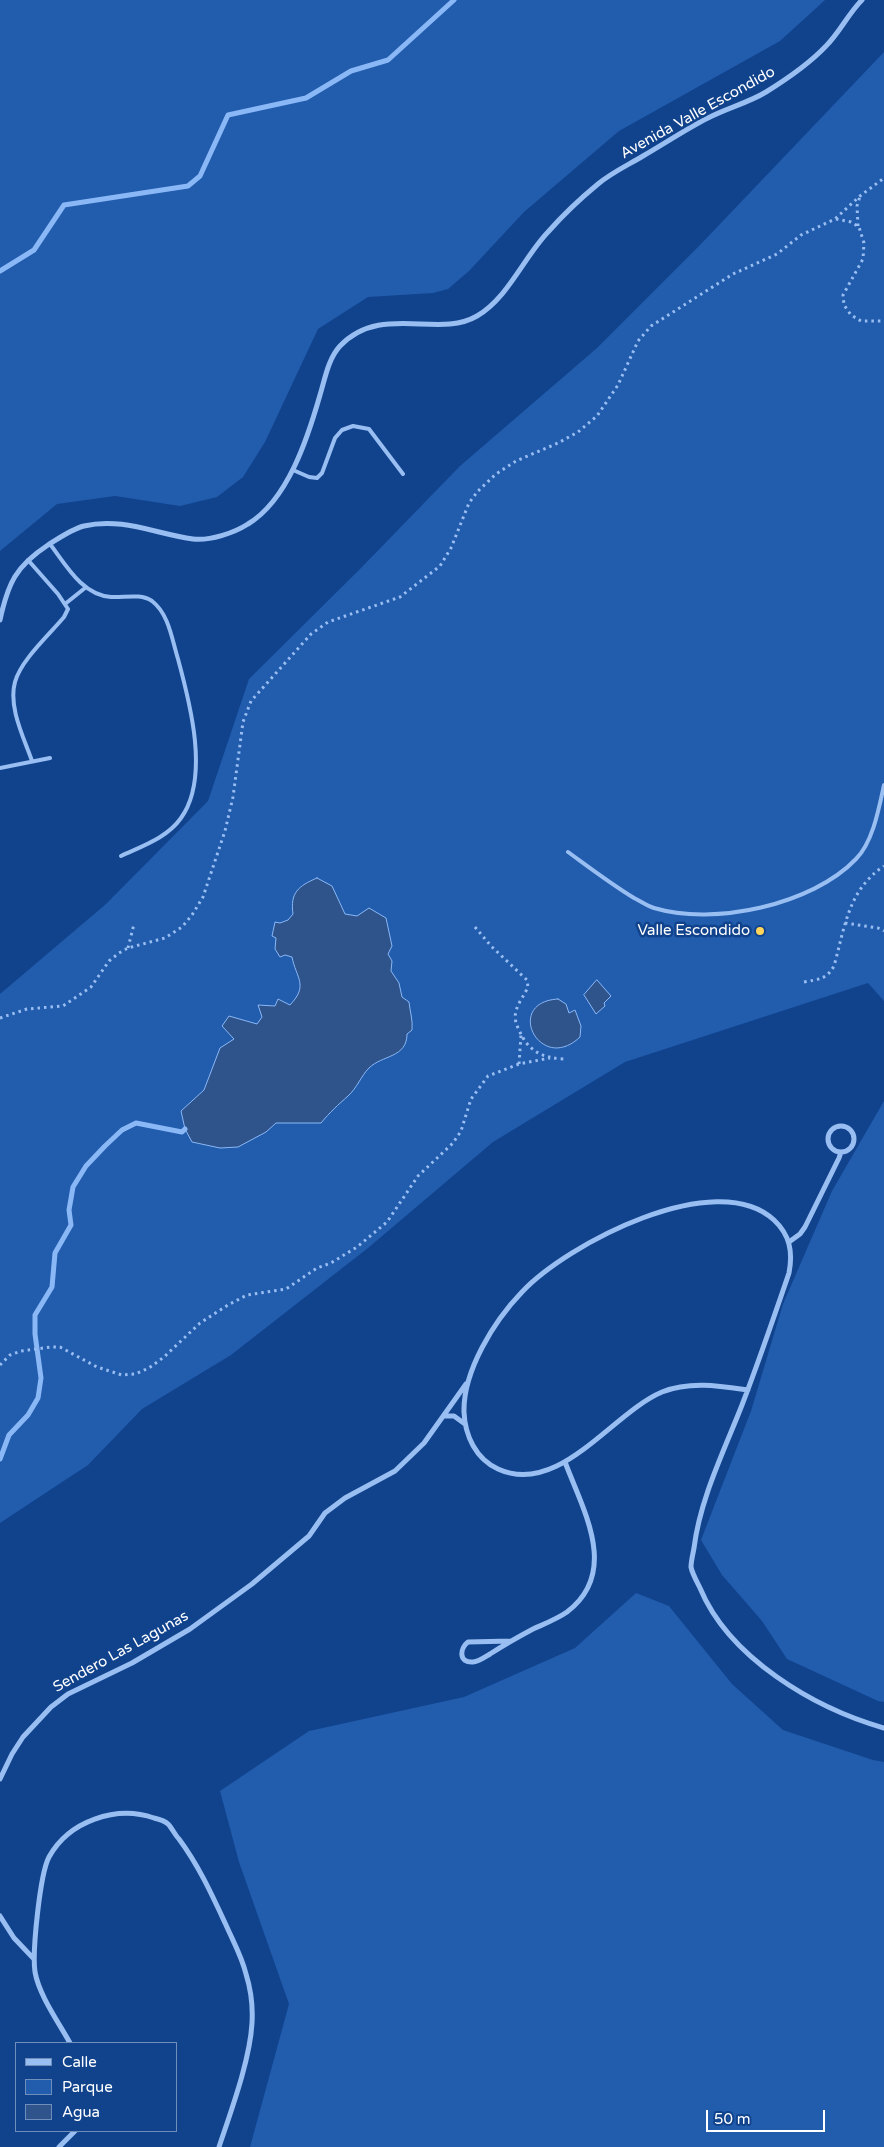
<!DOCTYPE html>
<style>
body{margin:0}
#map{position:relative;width:884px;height:2147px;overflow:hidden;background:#11438d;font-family:"Varela Round",sans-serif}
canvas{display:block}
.legend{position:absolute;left:15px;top:2042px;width:162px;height:90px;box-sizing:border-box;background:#11438d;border:1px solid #708ebb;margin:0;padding:6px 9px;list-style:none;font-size:15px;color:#fff}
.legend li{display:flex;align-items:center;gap:10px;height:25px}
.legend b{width:25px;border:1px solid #708ebb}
.scale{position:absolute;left:706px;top:2110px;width:119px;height:22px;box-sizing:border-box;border:2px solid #fff;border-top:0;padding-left:6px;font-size:15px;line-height:18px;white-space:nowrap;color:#fff;-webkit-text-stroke:4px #11438d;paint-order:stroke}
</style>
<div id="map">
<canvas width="884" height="2147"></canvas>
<ul class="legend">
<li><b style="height:6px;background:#99bef2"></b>Calle</li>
<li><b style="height:14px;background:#225cad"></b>Parque</li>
<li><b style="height:14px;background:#2f548c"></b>Agua</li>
</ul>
<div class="scale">50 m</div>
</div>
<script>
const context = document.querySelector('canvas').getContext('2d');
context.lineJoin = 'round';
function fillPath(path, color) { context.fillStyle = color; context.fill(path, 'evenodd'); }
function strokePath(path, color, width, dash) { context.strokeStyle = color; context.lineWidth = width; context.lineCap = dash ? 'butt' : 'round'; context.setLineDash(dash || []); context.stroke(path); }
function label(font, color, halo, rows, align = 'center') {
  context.font = font + ' "Varela Round",sans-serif'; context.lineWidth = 5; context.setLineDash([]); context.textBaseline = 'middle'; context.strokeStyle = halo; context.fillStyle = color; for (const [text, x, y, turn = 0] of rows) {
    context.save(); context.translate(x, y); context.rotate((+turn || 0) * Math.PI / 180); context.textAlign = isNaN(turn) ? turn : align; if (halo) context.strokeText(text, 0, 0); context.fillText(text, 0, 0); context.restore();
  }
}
const green = new Path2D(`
 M0,0H825L780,41L619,131L524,212L469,271L448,289L433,293L368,297L318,329L265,442L243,477L217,497L180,506L115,496L57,504L0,551Z
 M884,52V1001L868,983L625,1062L493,1142L368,1248L231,1355L142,1409L88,1465L0,1523V994L106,904L208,801L249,679L360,569L460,466L597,348L700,245Z
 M884,1101V1702L878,1701L787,1659L762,1621L722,1575L701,1540L751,1411L783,1304L832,1191Z
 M636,1593L669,1606L732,1684L783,1730L873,1760L884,1762V2147H250L289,2004L239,1862L220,1791L309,1731L464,1697L575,1648Z`);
const water = new Path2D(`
 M317,878L332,886L345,914L357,916L369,908L386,918L392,946L388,954L392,961L391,971L399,983L402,997L409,1002C410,1012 413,1020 412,1030L407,1034C407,1058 382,1055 369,1068C361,1076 357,1088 348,1096C338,1105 330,1112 321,1123H276L266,1132L238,1147L220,1148L192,1142L185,1129L181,1111L204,1090L220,1048L234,1039L222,1026L229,1016L257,1024L262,1017L258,1005L275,1006L278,999L290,1005C309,985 296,978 292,957L285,955L280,957L275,949L276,938L272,936L275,922L280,923L288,920L293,914C290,893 298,886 317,878Z
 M597,980L611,996L604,1003L605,1006L596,1014L584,995Z
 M558,999L566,1004L569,1013L575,1010L581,1026L580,1037C540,1075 503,1002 558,999Z`);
const stream = new Path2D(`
 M0,271L34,250L64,205L188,186L200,176L228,115L306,98L351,71L388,60L454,0
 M0,1459L9,1435L28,1415L38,1398L41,1378L35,1334V1315L52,1287L55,1253L71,1225L69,1210L73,1187L86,1166L105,1146L122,1130L136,1123L182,1132L185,1129`);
const path = new Path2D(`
 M836,219L851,222L859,227L864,243L863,259L843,295L844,305L851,315L861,321H884
 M858,226L857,206L860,196
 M845,923L878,928L884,931
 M475,927L491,946L527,980L528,987C525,994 518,1003 516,1011C514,1018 516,1024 519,1030C528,1051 542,1058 564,1059
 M128,948L134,924
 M804,982C819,979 826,980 834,966C845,927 848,890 884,866
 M0,1018L27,1009L63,1006L91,987L109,961L119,953L128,948L165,938L182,927L192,915L203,897L225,831L233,797L243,722L251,701L311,634L328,622L400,597L440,566L451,548L469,503L478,491L496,474L516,461L558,443L578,432L597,416L618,385L638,341L651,326L733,274L777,254L801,235L835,219L860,196L884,178
 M519,1064L521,1035
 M0,1365L10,1355L21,1351L51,1347H60L97,1367L122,1375L135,1374L149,1368L164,1357L200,1323L228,1305L247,1295L286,1289L317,1268L331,1263L357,1247L387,1222L418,1176L453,1143L461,1131L471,1099L488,1076L519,1064L550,1058`);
const lane = new Path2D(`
 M293,470L309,477L317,478L322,473L335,438L342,430L353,426L369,429L403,474
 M50,544C66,565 82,595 111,597C124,598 140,593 152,601C169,614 172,640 178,659C190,703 210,778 181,818C167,838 142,846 121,856
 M28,560L58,594L68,609L64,617C49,635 21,660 15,682C8,707 24,738 32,761
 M65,604L85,588
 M0,768L50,758
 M568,852C590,868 611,884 634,898C640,901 647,906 654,908C714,926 812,905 856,859C873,842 879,808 884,785`);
const street = new Path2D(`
 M0,620C8,583 16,566 48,545C59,538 72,529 84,526C122,517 156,534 193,539C210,541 234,533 248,524C288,500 308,437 320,395C325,379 328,359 340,346C381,303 438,339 477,316C508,298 524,257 548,232C563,215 581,198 598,184C611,173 628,165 643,156C664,144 686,129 708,118C727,108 748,103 766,92C787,79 809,64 826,46C840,32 848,14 862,0
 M828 1139a13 13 0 1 1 26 0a13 13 0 1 1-26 0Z
 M789,1242L800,1234L805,1227L839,1158L841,1152
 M748,1390C720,1386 690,1381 662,1392C612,1413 559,1497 498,1469C476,1459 465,1436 464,1412C463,1371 494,1321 522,1292C567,1244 716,1166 774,1220C790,1235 793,1252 789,1273C774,1317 759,1361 742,1405C724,1451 700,1499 694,1548C693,1554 691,1561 691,1567C692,1573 697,1582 700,1588C729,1658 814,1708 884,1728
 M444,1416H454L465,1424
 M511,1641L468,1642C460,1648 458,1663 473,1662C478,1662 485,1657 490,1654C504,1645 518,1637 533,1629C544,1624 557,1619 567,1612C620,1572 583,1510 565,1462
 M0,1779L12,1754L23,1737L51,1707L68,1694L132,1663L190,1629L252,1584L309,1536L325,1513L345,1498L395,1471L424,1443L466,1384
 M0,1916L14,1938L34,1959
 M70,2043C59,2023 39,1995 35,1972C32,1952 40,1874 49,1857C69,1821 116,1805 154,1818C158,1819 165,1821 168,1824C172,1828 175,1835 179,1839C199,1866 212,1895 226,1925C233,1941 242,1957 246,1974C251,1990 253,2006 252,2023C250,2060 231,2111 219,2147
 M59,2147L75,2131`);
const markers = [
 [760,931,5,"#ffd55a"]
];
const streetNames = [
 ["Avenida Valle Escondido",698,113,-29],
 ["Sendero Las Lagunas",121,1652,-29]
];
const poiNames = [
 ["Valle Escondido",750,931]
];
fillPath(green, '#225cad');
fillPath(water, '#2f548c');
strokePath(water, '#8ab8f6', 1);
strokePath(stream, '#8ab8f6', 5);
strokePath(path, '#99bef2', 3, [2.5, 4]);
strokePath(lane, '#99bef2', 4);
strokePath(street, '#99bef2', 5);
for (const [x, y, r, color] of markers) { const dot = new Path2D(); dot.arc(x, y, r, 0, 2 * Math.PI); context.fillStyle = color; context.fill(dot); strokePath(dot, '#11438d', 2); }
label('15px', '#fff', '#11438d', streetNames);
label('15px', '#fff', '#11438d', poiNames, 'right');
</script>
